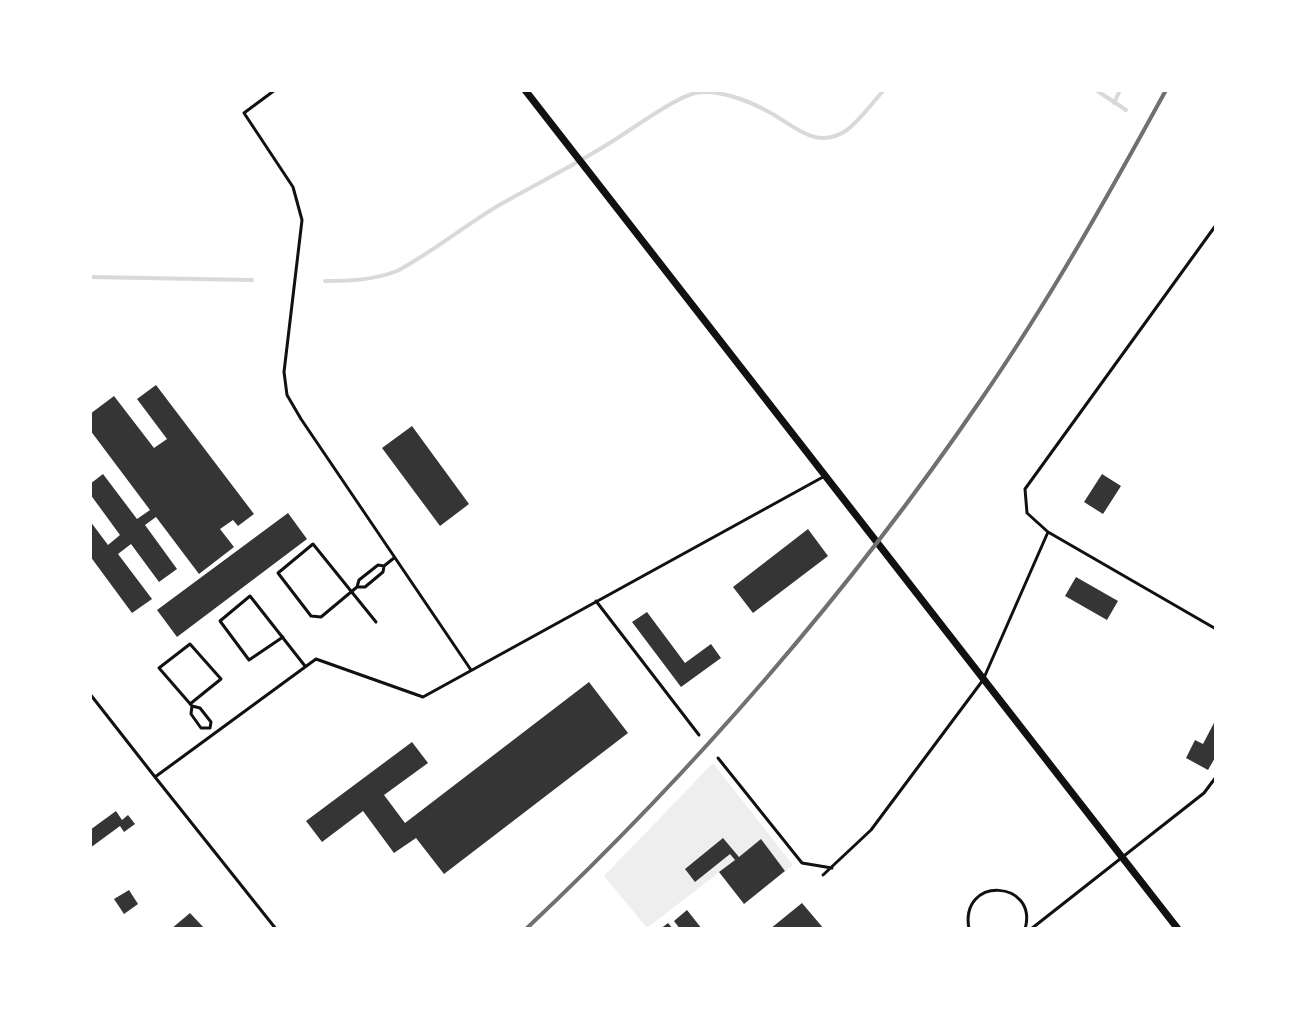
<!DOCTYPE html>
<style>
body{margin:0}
#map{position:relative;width:1306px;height:1019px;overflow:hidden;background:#fff;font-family:"Public Sans",sans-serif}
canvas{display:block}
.frame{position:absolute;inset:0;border:92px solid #fff;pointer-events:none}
</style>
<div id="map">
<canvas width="1306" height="1019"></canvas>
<div class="frame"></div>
</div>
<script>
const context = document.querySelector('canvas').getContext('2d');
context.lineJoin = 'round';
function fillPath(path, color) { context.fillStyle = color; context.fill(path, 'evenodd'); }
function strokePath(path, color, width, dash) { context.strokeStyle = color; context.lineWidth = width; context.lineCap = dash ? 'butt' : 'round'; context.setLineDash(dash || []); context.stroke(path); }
const green = new Path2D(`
 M713,763L793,865L785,871L761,840L739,857L723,838L735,860L647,928L604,876Z`);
const stream = new Path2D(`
 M1096,90L1126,110
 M1114,103L1120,90
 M90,277L252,280
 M325,281C350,281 374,280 397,271C433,252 465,225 501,204C536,184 573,166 608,144C630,131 672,99 695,93C717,88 749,101 769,112C795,126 816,151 847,130C861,119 872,103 884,90`);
const building = new Path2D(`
 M156,385L254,514L238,526L233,520L220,529L234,547L199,574L156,517L145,525L177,569L159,582L131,544L118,554L152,599L132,613L90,556V521L108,545L120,535L90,494V484L103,474L137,519L150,510L90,430V414L114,396L154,448L167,439L137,399Z
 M412,426L469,504L440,526L382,448Z
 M1102,474L1121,486L1103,514L1084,502Z
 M288,513L307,539L177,637L157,610Z
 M808,529L828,556L753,613L733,587Z
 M1076,577L1118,601L1107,620L1065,596Z
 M647,612L685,663L711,644L721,658L681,687L632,622Z
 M589,682L628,733L444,874L416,838L394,853L363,811L322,842L306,821L412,742L428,763L384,795L405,823Z
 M1216,719V756L1208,770L1186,758L1195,740L1203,744Z
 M116,811L122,820L128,815L135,824L124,832L120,826L90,848V830Z
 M723,838L739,857L761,839L785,871L744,904L719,872L735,860L730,854L695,882L685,869Z
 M129,890L138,904L124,914L114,899Z
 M802,903L824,929H770Z
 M687,910L702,929H680L674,921Z
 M190,913L205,929H171Z
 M668,923L673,929H660Z`);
const service = new Path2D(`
 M275,90L244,113L293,187L302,220L284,372L287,395L301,419L471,670
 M1216,225L1025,489L1027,513L1048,532L1216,629
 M378,565L384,566L383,572L365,587H357L359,580Z
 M384,566L394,558
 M357,587L321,617L311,616L278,573L313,544L376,622
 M596,601L699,735
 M283,637L249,660L220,621L250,596L305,666
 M90,694L155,777L316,659L423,697L823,477
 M190,704L221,679L190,644L159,668L192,706
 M192,706L200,708L211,722L210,728H201L191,714Z
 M718,758L802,863L832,868
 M155,777L276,929
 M823,875L871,830L983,680L1048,532
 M969,929C959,875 1039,880 1025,929
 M1031,929L1204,793L1216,777`);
const tertiary = new Path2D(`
 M525,90L1178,929`);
const rail = new Path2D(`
 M526,929C693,772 851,590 980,401C1049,301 1108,196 1166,90`);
fillPath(green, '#eee');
strokePath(stream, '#d9d9d9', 4);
fillPath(building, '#353535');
strokePath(service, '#111', 3);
strokePath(tertiary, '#111', 7);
strokePath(rail, '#707070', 4);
</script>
